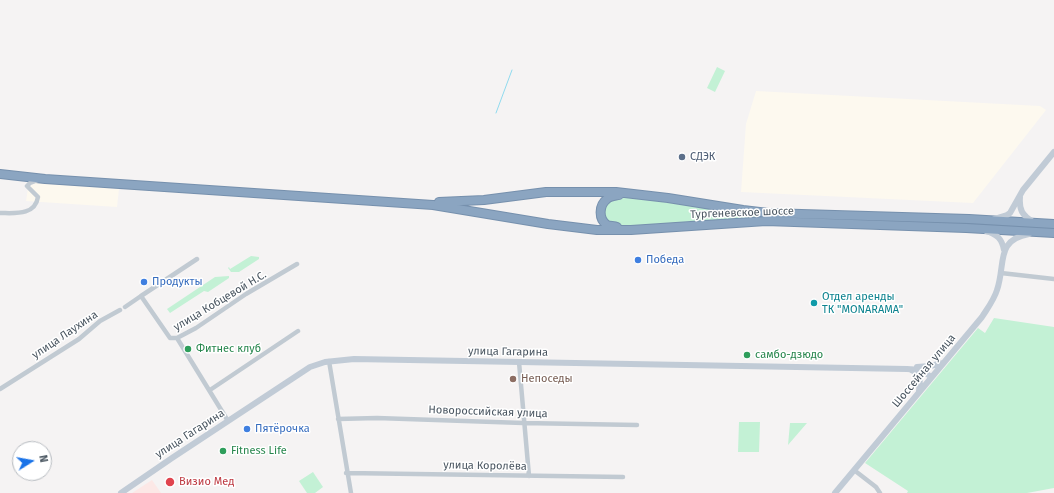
<!DOCTYPE html>
<meta charset="utf-8">
<style>
body{margin:0}
#map{position:relative;width:1054px;height:493px;overflow:hidden;background:#f5f3f3;font-family:"Fira Sans",sans-serif}
canvas{display:block}
.north{position:absolute;left:12px;top:441px;width:40px;height:40px;box-sizing:border-box;background:#fff;border:1px solid #b7bbc0;border-radius:50%;rotate:79deg;font-size:11px;font-weight:700;line-height:16px;text-align:center;color:#4a5661}
.north::after{content:'';display:block;margin:auto;width:14px;height:18px;background:#1a73e8;clip-path:polygon(50% 0,100% 100%,50% 72%,0 100%)}
</style>
<div id="map">
<canvas width="1054" height="493"></canvas>
<div class="north">N</div>
</div>
<script>
const context = document.querySelector('canvas').getContext('2d');
context.lineJoin = 'round';
function fillPath(path, color) { context.fillStyle = color; context.fill(path, 'evenodd'); }
function strokePath(path, color, width, dash) { context.strokeStyle = color; context.lineWidth = width; context.lineCap = dash ? 'butt' : 'round'; context.setLineDash(dash || []); context.stroke(path); }
function label(font, color, halo, rows, align = 'center') {
  context.font = font + ' "Fira Sans",sans-serif'; context.lineWidth = 3; context.setLineDash([]); context.textBaseline = 'middle'; context.strokeStyle = halo; context.fillStyle = color; for (const [text, x, y, turn = 0] of rows) {
    context.save(); context.translate(x, y); context.rotate((+turn || 0) * Math.PI / 180); context.textAlign = isNaN(turn) ? turn : align; if (halo) context.strokeText(text, 0, 0); context.fillText(text, 0, 0); context.restore();
  }
}
const commercial = new Path2D(`
 M756,91L1040,106L1046,110L973,203L741,192L746,124Z
 M36,183L119,189L117,207L26,201L28,188L31,185Z`);
const medical = new Path2D(`
 M152,480L161,493H132Z`);
const green = new Path2D(`
 M717,67L725,71L715,92L707,88Z
 M633,198L671,203L768,218L656,225L622,226L609,222L604,218V205C612,197 623,198 633,198Z
 M251,256L259,257V259L239,272H231L228,268L229,267L230,269Z
 M229,276V278L208,292L204,291L170,313L167,309L215,277Z
 M994,318L1054,327V488L1027,493H907L908,491L865,463L978,328L985,333Z
 M739,422H760L759,452H738Z
 M790,423H807L788,445Z
 M313,472L323,487L315,493H307L299,481Z`);
const stream = new Path2D(`
 M496,113L512,70`);
const street = new Path2D(`
 M0,213C14,213 35,216 38,197L27,186L30,183L38,180
 M197,259L141,296L170,338H177L196,328L246,294L297,264
 M1001,273L1054,279
 M125,307L141,296
 M177,338L228,421
 M329,361L351,493
 M519,362L529,476
 M0,389L79,339L100,321L120,310
 M210,390L298,331
 M338,419L377,418L523,423L637,425
 M854,470L876,487L880,493
 M346,473L623,477`);
const secondary = new Path2D(`
 M1020,197C1019,210 1022,215 1033,222
 M994,219L1007,215L1010,213L1023,190L1054,152
 M986,231C997,234 1002,239 1004,250
 M917,367L930,366L943,363
 M911,370C922,374 920,381 919,391
 M121,493L172,458L310,367L325,362L354,359L907,369L922,370L931,377
 M835,493L982,317C987,309 994,300 997,290C1006,264 995,240 1029,234`);
const highway = new Path2D(`
 M0,174L45,179L433,205L548,224L597,230H631L766,221L966,228L1054,233
 M439,202L484,200L546,192H616L668,198L743,210L768,213L969,219L1054,224
 M617,227C614,226 610,226 607,225C598,219 599,205 607,199C610,196 615,196 619,195`);
const markers = [
 [682,157,4,"#5c6f8a"],
 [638,260,4,"#3f7fe0"],
 [144,282,4,"#3f7fe0"],
 [814,303,4,"#0f9aa8"],
 [188,349,4,"#2e9e5b"],
 [747,355,4,"#2e9e5b"],
 [513,379,4,"#8d6e63"],
 [247,429,4,"#3f7fe0"],
 [223,451,4,"#2e9e5b"],
 [170,482,5,"#e0444e"]
];
const serviceNames = [
 ["СДЭК",690,157]
];
const streetNames = [
 ["Тургеневское шоссе",742,213,-2],
 ["улица Кобцевой Н.С.",220,301,-31],
 ["улица Лаухина",65,335,-34],
 ["улица Гагарина",508,352,1],
 ["Шоссейная улица",924,371,-50],
 ["Новороссийская улица",488,412,2],
 ["улица Гагарина",190,434,-33],
 ["улица Королёва",485,466,1]
];
const shopNames = [
 ["Победа",646,260],
 ["Продукты",152,282],
 ["Пятёрочка",255,429]
];
const cultureNames = [
 ["Отдел аренды",822,297],
 ["ТК \"MONARAMA\"",822,310]
];
const leisureNames = [
 ["Фитнес клуб",196,349],
 ["самбо-дзюдо",755,355],
 ["Fitness Life",231,451]
];
const educationNames = [
 ["Непоседы",521,379]
];
const healthNames = [
 ["Визио Мед",179,482]
];
fillPath(commercial, '#fdf9ef');
fillPath(medical, '#fce8e6');
fillPath(green, '#c3f1d5');
strokePath(stream, '#90daee', 1);
strokePath(highway, '#7690ad', 10);
strokePath(street, '#c1cad2', 4.5);
strokePath(secondary, '#c1cbd6', 6);
strokePath(highway, '#8ba5c1', 8);
for (const [x, y, r, color] of markers) { const dot = new Path2D(); dot.arc(x, y, r, 0, 2 * Math.PI); context.fillStyle = color; context.fill(dot); strokePath(dot, '#fff', 1.5); }
label('11px', '#4e5e75', '#fff', serviceNames, 'left');
label('11px', '#4a5661', '#fff', streetNames);
label('11px', '#366cbe', '#fff', shopNames, 'left');
label('11px', '#0d838f', '#fff', cultureNames, 'left');
label('11px', '#27864d', '#fff', leisureNames, 'left');
label('11px', '#785e54', '#fff', educationNames, 'left');
label('11px', '#be3a42', '#fff', healthNames, 'left');
</script>
